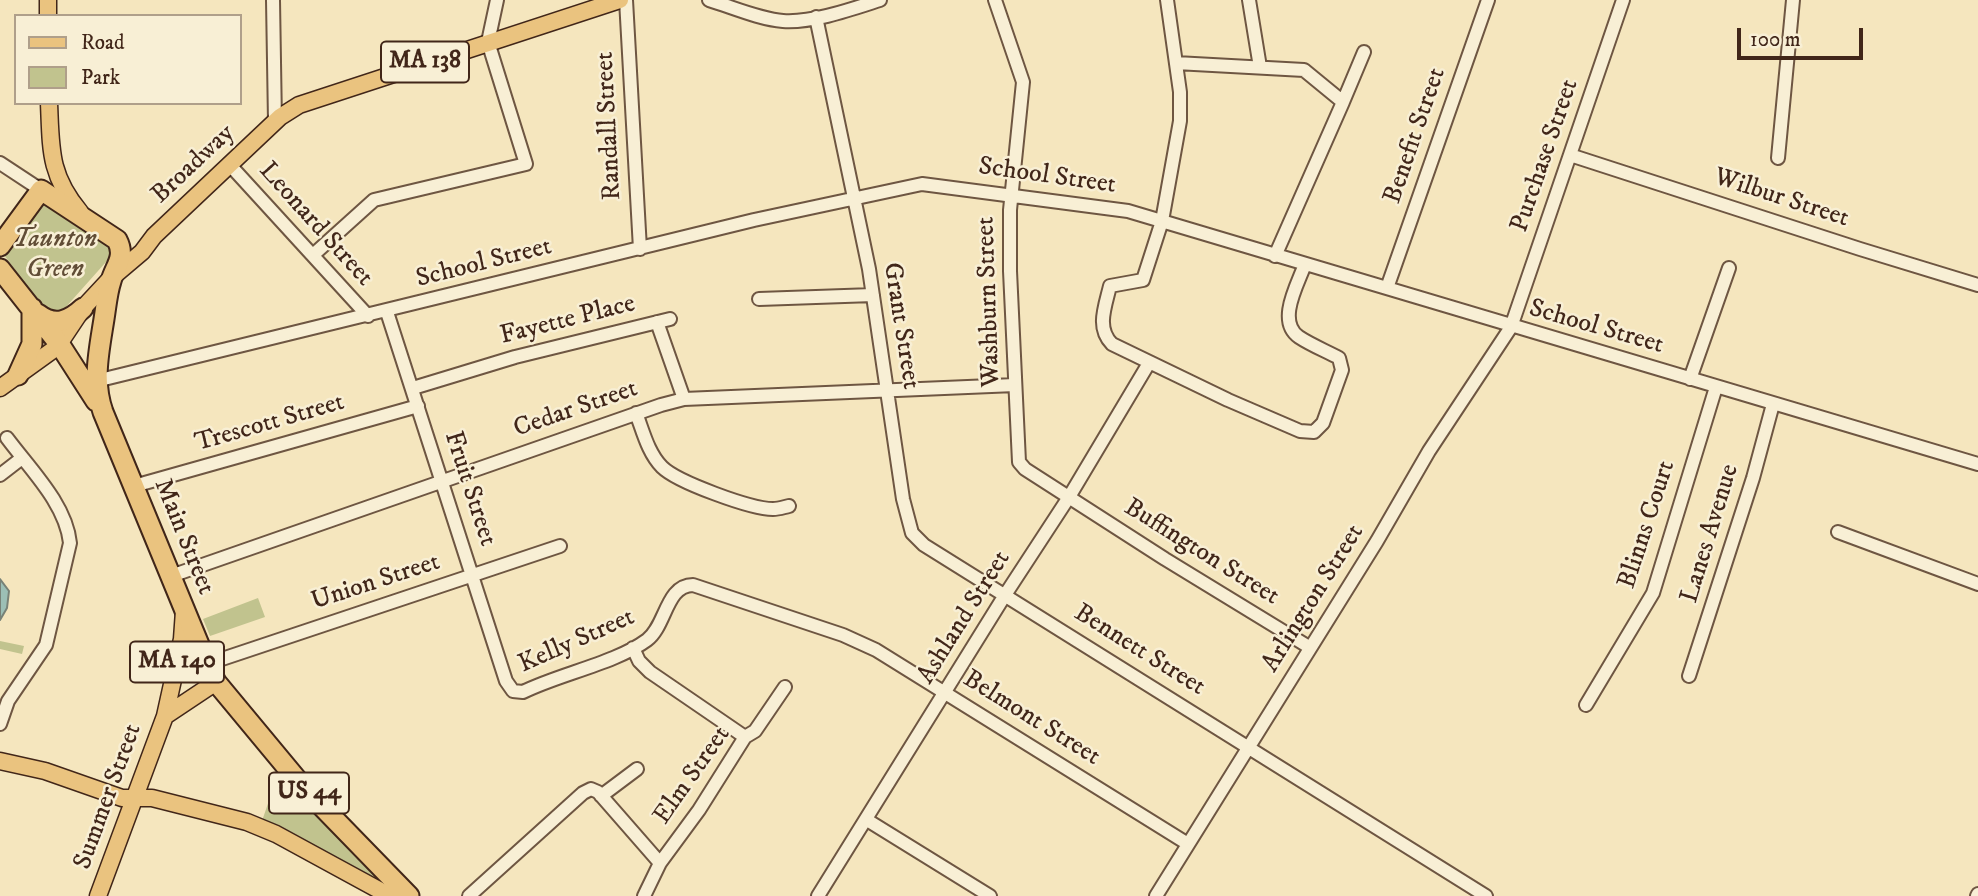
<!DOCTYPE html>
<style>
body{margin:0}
#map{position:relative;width:1978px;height:896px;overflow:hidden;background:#f5e6be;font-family:"IM FELL DW Pica",serif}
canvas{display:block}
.legend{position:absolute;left:14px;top:14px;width:228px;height:91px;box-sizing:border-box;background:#f8efd5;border:2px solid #af9f8a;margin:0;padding:9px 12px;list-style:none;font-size:21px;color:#412619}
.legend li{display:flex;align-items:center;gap:14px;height:35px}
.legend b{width:35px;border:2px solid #af9f8a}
.scale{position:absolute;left:1737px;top:28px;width:126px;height:32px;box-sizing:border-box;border:4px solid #412619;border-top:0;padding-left:9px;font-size:21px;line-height:24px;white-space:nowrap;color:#412619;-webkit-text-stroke:5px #f8efd5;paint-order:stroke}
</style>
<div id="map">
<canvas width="1978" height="896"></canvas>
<ul class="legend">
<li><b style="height:9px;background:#eac37f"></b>Road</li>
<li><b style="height:19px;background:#c1c38e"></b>Park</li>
</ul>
<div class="scale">100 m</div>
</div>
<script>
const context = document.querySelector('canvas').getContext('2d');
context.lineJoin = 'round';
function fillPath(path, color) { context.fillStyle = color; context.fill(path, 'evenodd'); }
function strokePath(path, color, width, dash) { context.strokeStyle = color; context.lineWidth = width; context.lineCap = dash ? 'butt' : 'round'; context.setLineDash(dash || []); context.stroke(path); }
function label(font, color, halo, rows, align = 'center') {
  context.font = font + ' "IM FELL DW Pica",serif'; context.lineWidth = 5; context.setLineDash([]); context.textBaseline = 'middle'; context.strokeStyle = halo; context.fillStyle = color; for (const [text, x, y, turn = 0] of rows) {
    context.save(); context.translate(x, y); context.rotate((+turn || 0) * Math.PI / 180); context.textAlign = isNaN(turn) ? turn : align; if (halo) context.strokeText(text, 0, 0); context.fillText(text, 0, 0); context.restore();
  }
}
const green = new Path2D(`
 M45,202L111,245L114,253L57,317L51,318L4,255Z
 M258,598L265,617L210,636L203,619Z
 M0,641L24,646L22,654L0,649Z
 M279,771L382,880V882L262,821Z`);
const water = new Path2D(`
 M0,579L9,591L7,608L0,620Z`);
const minor = new Path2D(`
 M273,0L275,122
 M626,0L640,249
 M709,0C732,7 759,19 783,21C813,23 852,9 880,0
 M995,0L1023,82L1010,210V271L1019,462L1025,469L1165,559L1309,647
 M1167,0L1180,92V121L1162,221L1143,280L1110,286C1105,307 1096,328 1112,344L1228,400L1300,431L1314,432L1323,423L1342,370L1339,358C1326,351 1311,345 1299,337C1276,321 1298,284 1305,264
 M1249,0L1260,67
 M816,17L869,269L903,499L912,533L924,545L1486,896
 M1176,63L1304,70L1343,102L1275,256
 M1343,102L1364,52
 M1570,155L1860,249L1978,285
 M1778,158L1793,0
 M0,163L41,190
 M229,164L368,316
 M313,255L374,200L526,164L488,42L497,0
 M1387,288L1488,0
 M759,299L873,295
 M387,312L506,681L513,691L523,692C559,674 616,663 647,640C666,626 666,585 693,585L843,635L876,650L1188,844
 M657,322L684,399
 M1690,379L1729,268
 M96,381L754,220L922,184L1128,211L1978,464
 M413,388L515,357L670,319
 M636,413C643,431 648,453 662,467C677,482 751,509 773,509C779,509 784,507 789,506
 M0,475L22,458
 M134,486L418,406
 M1838,532L1978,584
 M171,576L661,405L684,399L1015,385
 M633,648L639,661L650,672L745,737
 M207,664L560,546
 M1689,676L1753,478L1773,404
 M1586,705L1653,593L1716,387
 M0,724L8,701L46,645L70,543C66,504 30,469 7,438
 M601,796L637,769
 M867,820L990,896
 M469,896L583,793L591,789L598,792L660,863
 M644,896L660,863L699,810L745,737L755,731L785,687
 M818,896L1005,595L1069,497L1149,363
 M1156,896L1377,541L1429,451L1511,327L1623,0
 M1977,896L1978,894`);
const major = new Path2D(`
 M48,0V16
 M49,103C51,149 49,175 80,212
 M116,274L142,252L154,236L280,117L299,105L620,0
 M0,388L57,347L83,308L111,278
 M165,716L216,682
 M0,761L45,771L122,798H152L247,822L276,834L390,896
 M98,896L165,716L182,639L184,611`);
const highway = new Path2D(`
 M0,246L41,190L117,240C126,257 115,266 111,281C107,293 106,307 104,319C99,351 92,381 103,412L207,664L216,682L304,788L409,896
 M0,269L60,345L96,401
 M38,314C55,327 69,321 83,308
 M18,375L32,344V308`);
const shields = [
 [425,62,88],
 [177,662,94],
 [309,793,80]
];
const shieldNames = [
 ["MA 138",425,62],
 ["MA 140",177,662],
 ["US 44",309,793]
];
const streetNames = [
 ["Randall Street",610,126,-93],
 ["Benefit Street",1416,136,-71],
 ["Purchase Street",1546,156,-71],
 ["Broadway",194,165,-43],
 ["School Street",1047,177,8],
 ["Wilbur Street",1781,199,18],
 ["Leonard Street",315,225,48],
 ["School Street",484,264,-14],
 ["Washburn Street",990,302,-92],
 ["Fayette Place",568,321,-14],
 ["Grant Street",900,326,81],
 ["School Street",1596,328,16],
 ["Cedar Street",576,410,-19],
 ["Trescott Street",270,424,-16],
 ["Fruit Street",469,489,72],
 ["Blinns Court",1648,525,-72],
 ["Lanes Avenue",1711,534,-73],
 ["Main Street",183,537,68],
 ["Buffington Street",1201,553,32],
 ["Union Street",376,583,-18],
 ["Arlington Street",1314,599,-58],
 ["Ashland Street",965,618,-58],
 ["Kelly Street",577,642,-24],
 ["Bennett Street",1139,651,32],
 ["Belmont Street",1031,719,32],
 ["Elm Street",693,776,-55],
 ["Summer Street",109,797,-70]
];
const parkNames = [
 ["Taunton",55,241],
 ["Green",55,271]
];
fillPath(green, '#c1c38e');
fillPath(water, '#9cbfb5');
strokePath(water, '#788277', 2);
strokePath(minor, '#6e5642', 16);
strokePath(major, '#412619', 19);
strokePath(highway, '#412619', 23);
strokePath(minor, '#f8efd5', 12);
strokePath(major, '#eac37f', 16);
strokePath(highway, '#eac37f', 19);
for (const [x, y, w] of shields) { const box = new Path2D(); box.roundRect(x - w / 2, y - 20.5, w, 41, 5); context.fillStyle = '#f8efd5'; context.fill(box); strokePath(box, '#412619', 2); }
label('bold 24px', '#412619', null, shieldNames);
label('26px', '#412619', '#f8efd5', streetNames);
label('italic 26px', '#614d36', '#f8efd5', parkNames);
</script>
